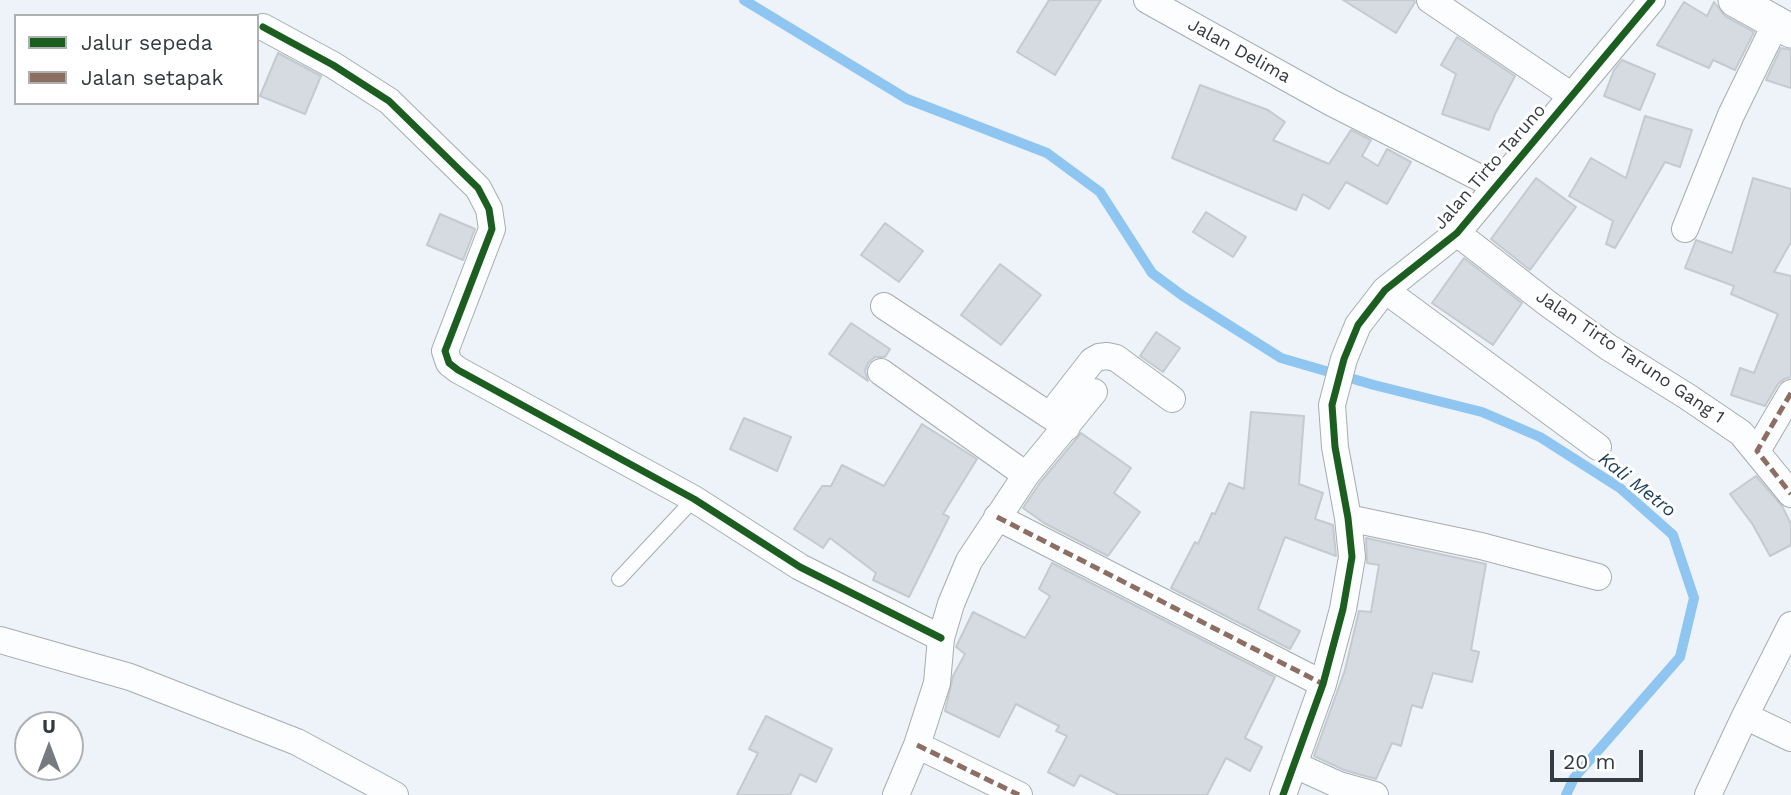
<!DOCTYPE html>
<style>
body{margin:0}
#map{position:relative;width:1791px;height:795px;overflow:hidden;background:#edf3f8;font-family:"Work Sans",sans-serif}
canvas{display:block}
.legend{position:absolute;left:14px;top:14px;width:245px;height:91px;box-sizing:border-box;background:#fff;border:2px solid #aeb1b3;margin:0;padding:9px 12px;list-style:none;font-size:21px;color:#343b40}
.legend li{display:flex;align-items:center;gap:14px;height:35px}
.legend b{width:35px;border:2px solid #aeb1b3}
.north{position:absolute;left:14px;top:711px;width:70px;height:70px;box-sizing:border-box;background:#fff;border:2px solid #aeb1b3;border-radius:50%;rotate:0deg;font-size:19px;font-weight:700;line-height:28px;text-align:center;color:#343b40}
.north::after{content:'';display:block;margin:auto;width:24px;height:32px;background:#757b80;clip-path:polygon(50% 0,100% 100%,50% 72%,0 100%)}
.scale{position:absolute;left:1550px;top:750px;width:93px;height:32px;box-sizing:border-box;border:4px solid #343b40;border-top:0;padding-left:9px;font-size:21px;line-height:24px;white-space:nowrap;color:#343b40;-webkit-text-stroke:5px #fff;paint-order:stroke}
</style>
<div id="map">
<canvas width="1791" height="795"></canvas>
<ul class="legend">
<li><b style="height:9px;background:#1b5e20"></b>Jalur sepeda</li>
<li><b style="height:9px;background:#8d6e63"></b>Jalan setapak</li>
</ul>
<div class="north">U</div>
<div class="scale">20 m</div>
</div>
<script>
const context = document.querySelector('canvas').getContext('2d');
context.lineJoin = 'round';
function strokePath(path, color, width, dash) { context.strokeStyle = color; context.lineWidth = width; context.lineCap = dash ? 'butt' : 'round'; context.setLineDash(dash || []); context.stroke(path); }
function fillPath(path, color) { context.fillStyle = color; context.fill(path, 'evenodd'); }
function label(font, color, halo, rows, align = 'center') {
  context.font = font + ' "Work Sans",sans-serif'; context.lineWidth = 6; context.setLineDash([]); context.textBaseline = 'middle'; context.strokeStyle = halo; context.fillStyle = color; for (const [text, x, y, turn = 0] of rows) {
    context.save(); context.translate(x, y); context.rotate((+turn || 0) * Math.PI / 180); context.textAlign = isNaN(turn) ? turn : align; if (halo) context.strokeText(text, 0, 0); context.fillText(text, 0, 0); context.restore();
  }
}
const stream = new Path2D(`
 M744,0L907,99L1047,153L1100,192L1152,273L1183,296L1281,358L1374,385L1482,412L1540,437L1620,488L1673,535L1694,598L1680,657L1574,778L1566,795`);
const building = new Path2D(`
 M1049,0H1101L1055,75L1017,52Z
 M1343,0H1414L1415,2L1396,33Z
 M1684,2L1707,16L1714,2L1725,16L1754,32L1735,70L1713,60L1709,68L1657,45Z
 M1457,37L1515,76L1495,114L1489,130L1442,114L1456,74L1441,65Z
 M1781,48L1791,50V88L1766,80Z
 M278,53L321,76L305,114L260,96Z
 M1622,60L1655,74L1640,110L1604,96L1614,70Z
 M1200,85L1268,110L1285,122L1273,140L1329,164L1351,130L1371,140L1362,156L1378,166L1387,149L1411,162L1387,204L1346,182L1329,209L1303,194L1296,210L1172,158Z
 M1645,116L1692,130L1680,167L1665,162L1615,248L1606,244L1613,221L1569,196L1591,158L1626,178Z
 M1536,178L1576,207L1530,270L1491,239Z
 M1753,178L1791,189V242L1774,272L1791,276V377L1784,379L1778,384L1765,406L1731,395L1740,368L1754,373L1778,314L1731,294L1734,286L1685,268L1696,240L1732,253Z
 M1206,212L1246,237L1233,257L1193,232Z
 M440,214L475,229L463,260L427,245Z
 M885,223L923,251L899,282L861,255Z
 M1464,258L1522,303L1493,345L1432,303Z
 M1000,264L1041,295L1001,345L961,315Z
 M851,323L890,349L885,357H875L868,363L865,371L868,381L829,354Z
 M1156,332L1180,348L1163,372L1140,356Z
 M1251,412L1304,416L1299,484L1323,493L1315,519L1333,525L1336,556L1285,537L1258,609L1300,631L1290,649L1171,588L1195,542L1198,544L1212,513L1215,514L1229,483L1244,489Z
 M744,418L791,437L777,471L730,449Z
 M922,424L977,459L943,514L949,517L909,597L873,580L876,573L830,538L823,548L794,529L822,486H831L842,465L884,486Z
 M1081,433L1131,468L1114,493L1140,512L1108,556L1044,523L1023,508L1039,484Z
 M1756,476L1782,506L1791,524V545L1770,556L1753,525L1730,494Z
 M1366,538L1486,564L1471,650L1479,652L1472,682L1433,673L1422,708L1412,705L1401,746L1392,743L1376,779L1344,770L1314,756L1345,670L1359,611L1371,612L1379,565L1367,563Z
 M1052,563L1275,677L1245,738L1262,747L1250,771L1226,758L1207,795H1119L1080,775L1074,786L1048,772L1067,736L1056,731L1059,726L1016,704L999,737L945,711L953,676L965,654L956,647L973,612L1025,638L1050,596L1039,589Z
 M766,716L832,749L816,782L800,774L790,795H737L758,753L749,749Z`);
const service = new Path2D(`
 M619,579L694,499`);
const minor = new Path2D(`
 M1147,0L1332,103L1496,186
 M1430,0L1572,96
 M263,27L333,65L389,101L478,188L489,209L492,229L445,351L449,363L458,370L694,499L800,567L941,638
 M1685,229L1731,115L1776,23
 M1457,233L1547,303L1608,347L1688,397L1741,433L1791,494
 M1385,290L1598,447
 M884,306L1067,427
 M881,372L1026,475
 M1050,415L1092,361L1099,357L1107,356L1116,358L1172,399
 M1757,451L1791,393
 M997,517L1323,684
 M1348,518L1481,546L1598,577
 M0,640L130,677L297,742L395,795
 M1745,716L1791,738
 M917,745L1019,795
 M1295,765L1339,785L1375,795
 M896,795L917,745L937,683L941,638L951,604L969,561L1026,475L1094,392
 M1283,795L1323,684L1343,609L1352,557L1348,518L1335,447L1332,405L1344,359L1358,325L1385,290L1457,233L1652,0
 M1708,795L1745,716L1791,625`);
const tertiary = new Path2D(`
 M1735,0L1791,31`);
const quiet = new Path2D(`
 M1791,393L1757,451L1791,494
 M997,517L1323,684
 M917,745L1019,795`);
const cycleway = new Path2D(`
 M263,27L333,65L389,101L478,188L489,209L492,229L445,351L449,363L458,370L694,499L800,567L941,638
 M1283,795L1323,684L1343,609L1352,557L1348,518L1335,447L1332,405L1344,359L1358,325L1385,290L1457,233L1652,0`);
const streetNames = [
 ["Jalan Delima",1239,51,29],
 ["Jalan Tirto Taruno",1490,167,-49],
 ["Jalan Tirto Taruno Gang 1",1630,357,34]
];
const waterNames = [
 ["Kali Metro",1637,485,38]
];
strokePath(stream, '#8ec6f1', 10);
fillPath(building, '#d5dbe0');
strokePath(building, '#c4cacf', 2);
strokePath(service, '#a6acb0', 16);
strokePath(minor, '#a6acb0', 28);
strokePath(tertiary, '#a6acb0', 35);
strokePath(service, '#fcfdfe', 14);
strokePath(minor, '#fcfdfe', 26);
strokePath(tertiary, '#fcfdfe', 33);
strokePath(quiet, '#8d6e63', 5, [10, 5]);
strokePath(cycleway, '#1b5e20', 7);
label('18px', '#343b40', '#fff', streetNames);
label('italic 19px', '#1d3e57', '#fff', waterNames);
</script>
